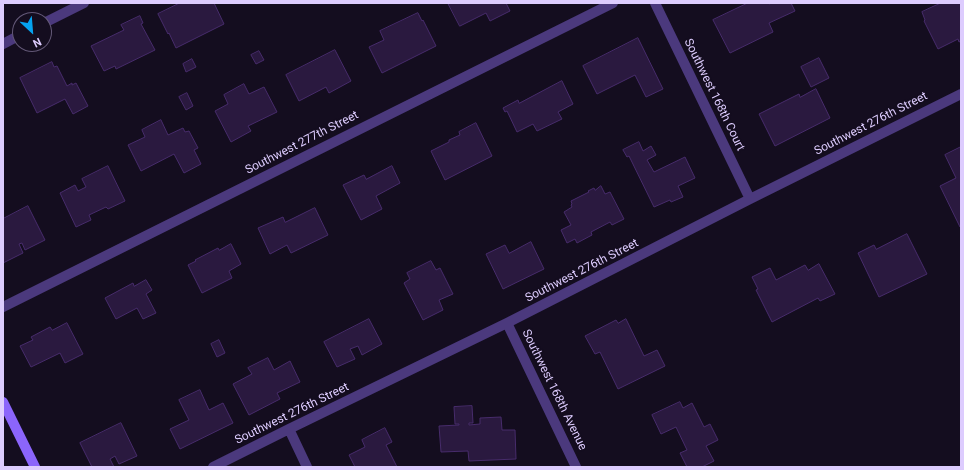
<!DOCTYPE html>
<style>
body{margin:0}
#map{position:relative;width:964px;height:470px;overflow:hidden;background:#140d1f;font-family:Roboto,sans-serif}
canvas{display:block}
.frame{position:absolute;inset:0;border:4px solid #ddccfe;pointer-events:none}
.north{position:absolute;left:12px;top:12px;width:40px;height:40px;box-sizing:border-box;background:#140d1f;border:1px solid #645978;border-radius:50%;rotate:154deg;font-size:11px;font-weight:700;line-height:16px;text-align:center;color:#ddccfe}
.north::after{content:'';display:block;margin:auto;width:14px;height:18px;background:#05a3f0;clip-path:polygon(50% 0,100% 100%,50% 72%,0 100%)}
</style>
<div id="map">
<canvas width="964" height="470"></canvas>
<div class="frame"></div>
<div class="north">N</div>
</div>
<script>
const context = document.querySelector('canvas').getContext('2d');
context.lineJoin = 'round';
function fillPath(path, color) { context.fillStyle = color; context.fill(path, 'evenodd'); }
function strokePath(path, color, width, dash) { context.strokeStyle = color; context.lineWidth = width; context.lineCap = dash ? 'butt' : 'round'; context.setLineDash(dash || []); context.stroke(path); }
function label(font, color, halo, rows, align = 'center') {
  context.font = font + ' Roboto,sans-serif'; context.lineWidth = 3.5; context.setLineDash([]); context.textBaseline = 'middle'; context.strokeStyle = halo; context.fillStyle = color; for (const [text, x, y, turn = 0] of rows) {
    context.save(); context.translate(x, y); context.rotate((+turn || 0) * Math.PI / 180); context.textAlign = isNaN(turn) ? turn : align; if (halo) context.strokeText(text, 0, 0); context.fillText(text, 0, 0); context.restore();
  }
}
const building = new Path2D(`
 M180,3H214L224,24L176,48L169,33L168,34L158,14Z
 M448,3H506L510,11L490,21L486,13L460,26Z
 M748,3H769V4L771,3H791L795,11L769,23L773,32L730,53L713,20Z
 M941,3H961V41L959,42L958,39L938,49L924,21L925,20L922,12Z
 M418,13L422,21L423,20L436,46L382,73L369,47L384,40L380,31Z
 M140,16L143,23L141,24L155,50L116,69L115,66L104,71L91,46L124,30L121,25Z
 M638,38L663,89L646,97L635,75L597,94L583,66Z
 M335,50L351,81L329,93L326,87L299,101L286,75Z
 M259,51L264,60L256,64L251,55Z
 M819,58L829,78L811,87L801,67Z
 M192,59L196,67L186,72L183,64Z
 M52,62L54,67L57,66L67,86L72,83V85L76,83L88,106L73,114L65,99L37,113L20,78Z
 M562,81L573,104L558,112L562,119L537,131L533,124L517,132L507,111L505,112L503,108L518,100L519,103Z
 M244,84L249,94L264,87L277,112L248,126L251,131L231,142L215,111L228,104L224,95Z
 M816,89L830,118L775,146L759,114L799,94L800,97Z
 M187,93L193,106L186,110L179,97Z
 M161,120L168,135L183,128L185,132L189,131L198,148L194,150L201,164L184,173L174,154L141,171L128,145L145,137L142,130Z
 M476,123L492,156L445,180L431,151L449,142V140L460,135L459,132Z
 M639,142L643,151L651,146L656,155L647,160L654,172L685,157L695,178L678,186L683,197L671,202L670,200L654,207L629,156L627,157L623,150Z
 M961,147V227H960L940,186L956,178L945,155Z
 M108,166L125,201L108,209L106,207L89,215L91,220L76,227L60,193L75,185L78,191L86,187L82,179Z
 M392,166L400,183L376,196L382,209L361,220L343,185L364,175L366,179Z
 M601,186L605,194L610,192L624,219L612,225L610,222L591,232L592,235L577,243L575,239L567,243L561,230L571,225L564,212L572,207L571,205L572,204L571,201L589,192L588,191L594,188L595,190Z
 M28,206L45,240L25,250L22,243L19,244L23,253L3,263V219Z
 M315,208L328,235L291,253L287,245L270,254L258,228L283,217L285,222Z
 M907,234L927,274L879,297L858,253L874,245L876,249Z
 M531,242L544,269L503,289L486,254L505,245L509,253Z
 M231,244L241,264L229,271L232,278L202,293L188,265L196,261L195,260L218,248L219,250Z
 M431,261L436,270L440,268L453,294L439,300L443,310L423,320L404,283L410,279L407,273Z
 M819,264L835,294L820,301L818,298L772,322L756,290L758,289L752,277L770,268L776,280L805,265L808,270Z
 M146,280L152,290L146,294L156,313L143,319L137,308L116,319L105,298L133,283L134,286Z
 M369,319L382,344L362,355L358,346L350,349L355,359L337,367L324,342Z
 M626,319L644,356L657,350L665,366L618,389L600,352L595,354L585,336L616,320L618,323Z
 M67,323L83,354L65,363L60,353L31,367L20,346L33,340L31,337L50,327L52,330Z
 M219,340L225,353L217,357L211,344Z
 M268,358L274,370L290,361L300,382L277,393L280,399L249,415L233,384L252,374L248,368Z
 M200,390L209,410L223,403L233,423L180,449L170,429L189,420L179,400Z
 M680,402L683,408L692,403L704,427L710,424L718,440L706,446L714,461L702,467H687L680,453L687,450L676,427L661,434L652,415Z
 M472,406L473,423H469V425L480,424V418L501,417L502,430H515L516,459L469,461L468,451L441,452L439,426L459,425V424H455L454,407Z
 M121,423L137,456L119,464L115,456L110,459L114,467H92L80,443Z
 M385,428L392,442L386,445L397,467H355L349,455L365,447L362,440Z`);
const street = new Path2D(`
 M655,3L750,199
 M44,23L84,3
 M3,44L20,35
 M3,307L613,3
 M507,323L576,467
 M289,429L307,467
 M213,467L289,429L507,323L750,199L961,94`);
const secondary = new Path2D(`
 M3,402L35,467`);
const streetNames = [
 ["Southwest 168th Court",714,95,64],
 ["Southwest 276th Street",871,124,-27],
 ["Southwest 277th Street",302,143,-27],
 ["Southwest 276th Street",582,271,-27],
 ["Southwest 168th Avenue",554,390,64],
 ["Southwest 276th Street",292,414,-26]
];
fillPath(building, '#2a193f');
strokePath(building, '#472c6b', 1);
strokePath(street, '#4b397d', 10);
strokePath(secondary, '#8b65fb', 10);
label('12px', '#ddccfe', '#140d1f', streetNames);
</script>
